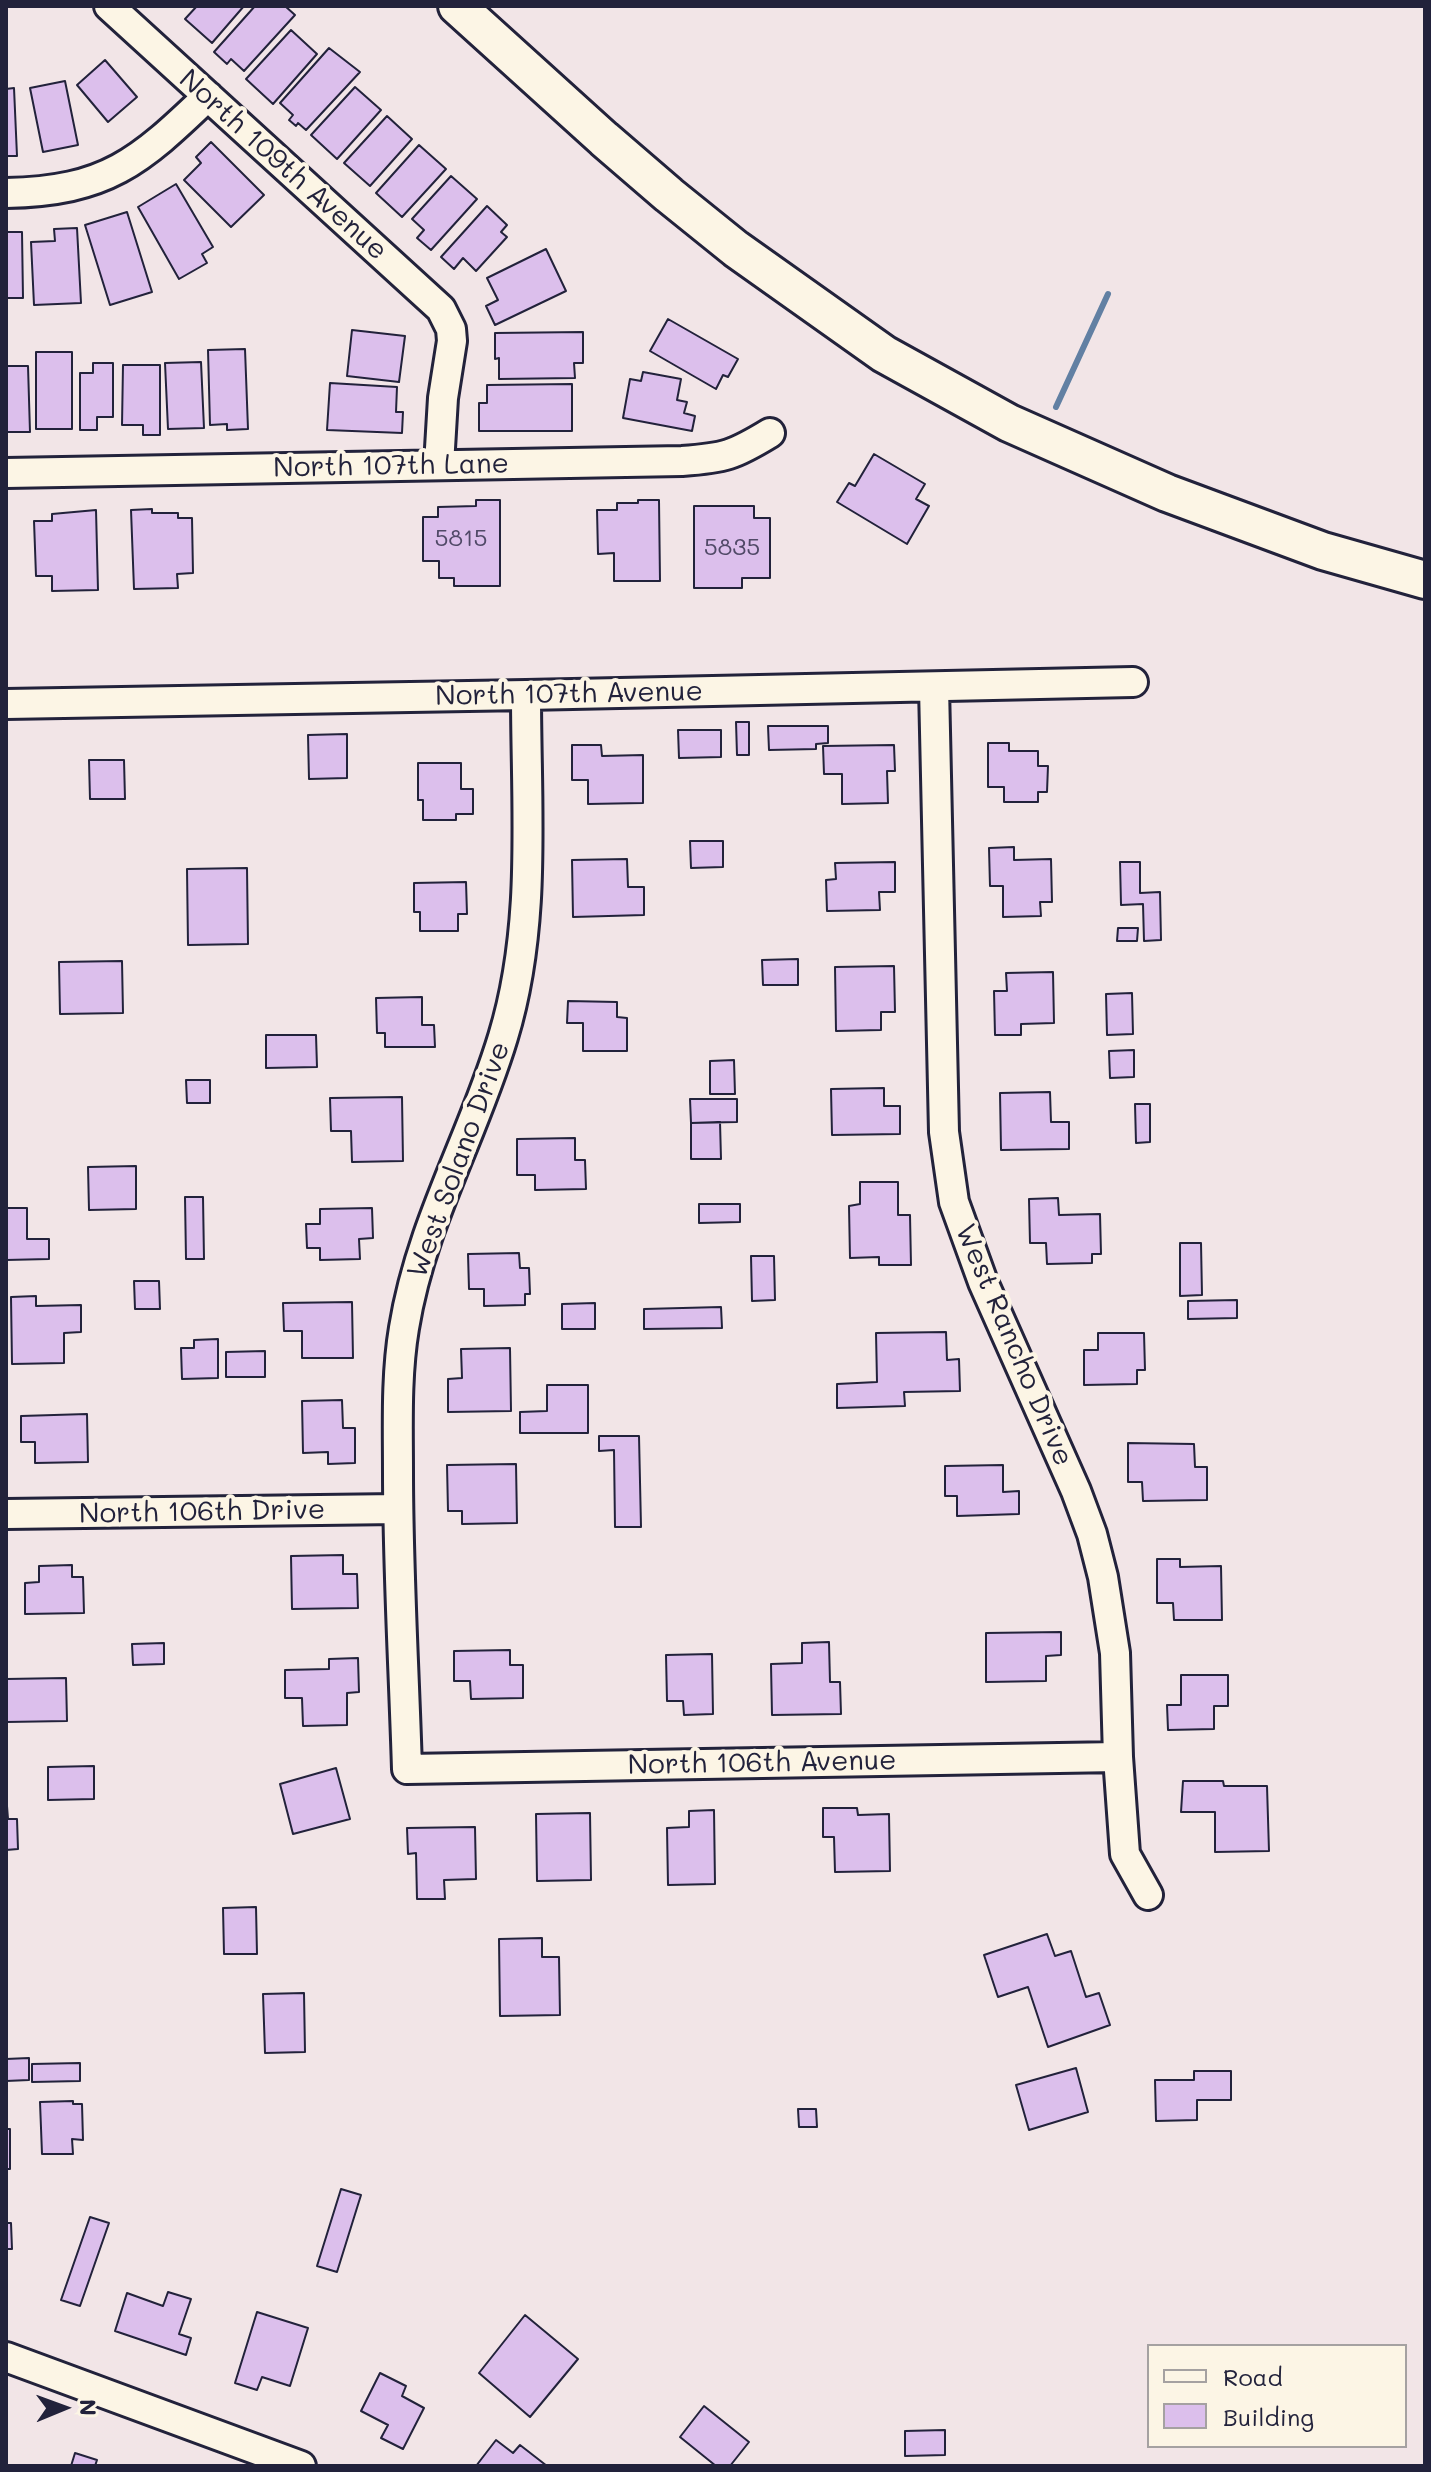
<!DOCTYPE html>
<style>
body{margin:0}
#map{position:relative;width:1431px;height:2472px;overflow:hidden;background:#f2e5e7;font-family:Mali,sans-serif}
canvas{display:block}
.frame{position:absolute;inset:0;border:8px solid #22223b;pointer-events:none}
.legend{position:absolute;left:1147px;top:2344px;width:260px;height:104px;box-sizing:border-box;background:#fcf5e5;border:2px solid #a5a1a1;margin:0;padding:10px 14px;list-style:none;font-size:24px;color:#22223b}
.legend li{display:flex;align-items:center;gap:16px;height:40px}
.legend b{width:40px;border:2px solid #a5a1a1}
.north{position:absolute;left:24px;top:2368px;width:80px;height:80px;-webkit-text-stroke:6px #fcf5e5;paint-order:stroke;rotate:89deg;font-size:22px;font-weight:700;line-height:32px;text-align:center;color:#22223b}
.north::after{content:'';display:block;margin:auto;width:28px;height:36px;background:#22223b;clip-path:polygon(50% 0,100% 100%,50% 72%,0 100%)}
</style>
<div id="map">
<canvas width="1431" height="2472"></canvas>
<div class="frame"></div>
<ul class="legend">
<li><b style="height:10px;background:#fcf5e5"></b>Road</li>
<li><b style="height:22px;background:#dcbfec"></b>Building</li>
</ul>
<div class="north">N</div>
</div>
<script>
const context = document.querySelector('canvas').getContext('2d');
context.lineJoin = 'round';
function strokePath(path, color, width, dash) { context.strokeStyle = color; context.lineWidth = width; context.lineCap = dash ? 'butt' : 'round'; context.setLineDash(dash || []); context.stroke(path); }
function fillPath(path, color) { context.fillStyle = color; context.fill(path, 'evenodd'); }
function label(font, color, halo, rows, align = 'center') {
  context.font = font + ' Mali,sans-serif'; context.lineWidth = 8; context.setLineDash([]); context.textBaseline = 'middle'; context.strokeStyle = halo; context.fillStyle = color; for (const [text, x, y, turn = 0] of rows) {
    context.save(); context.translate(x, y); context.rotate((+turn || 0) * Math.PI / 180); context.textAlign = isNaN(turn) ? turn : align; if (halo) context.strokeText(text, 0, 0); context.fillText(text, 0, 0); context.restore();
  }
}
const stream = new Path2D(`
 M1056,407L1108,294`);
const building = new Path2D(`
 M197,6H244L212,43L185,19Z
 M255,6H285L295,15L244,71L231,59L227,64L214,52Z
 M291,30L317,54L273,104L246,79Z
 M329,48L360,72L306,130L298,123L296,126L289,120L293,115L280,103Z
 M105,60L137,97L108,122L77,85Z
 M65,81L78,145L43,152L30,88Z
 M355,87L381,110L337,159L311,135Z
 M14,88L17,156H6V89Z
 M387,116L412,139L370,186L344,163Z
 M211,142L264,195L231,227L184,180L201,163L196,157Z
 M419,145L446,169L402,217L376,193Z
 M451,176L477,199L431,250L417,238L424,230L412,219Z
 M176,184L213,247L202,254L207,263L179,279L138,207Z
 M487,206L507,225L501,232L507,237L476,271L463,258L454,269L441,257Z
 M127,212L152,292L110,305L85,225Z
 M77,228L81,303L34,305L31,242L55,241L54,229Z
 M6,232H22L23,298H6Z
 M546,249L566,291L495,325L486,306L498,300L487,278Z
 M668,319L738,359L728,377L723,375L716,389L650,351Z
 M352,330L405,336L399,382L347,376Z
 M583,332V363H574L575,378L499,379V358L495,359V333Z
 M245,349L248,429L227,430V424L210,425L208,350Z
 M36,352H72V429H36Z
 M201,362L204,428L168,429L165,363Z
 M93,363H113V417H97V430H80V373H93Z
 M123,365H160V435H143V425H122Z
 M6,366H28L30,432H6Z
 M643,372L681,379L677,400L687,402L684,413L695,416L692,431L623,418L630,379L641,381Z
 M330,383L397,387L396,412H403L402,433L327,430Z
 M572,384V431H479V403H487V385Z
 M874,454L925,484L916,499L929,506L907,544L837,502L849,483L855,486Z
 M476,500H500V586H454V578H439V561H423V517H438V507L476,506Z
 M638,500H659L660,581H614V553L598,554L597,510H617V503H638Z
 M694,506H754V518H770V578H742V588H694Z
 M152,509V513H178V518H192L193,573L177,574L178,588L134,589L131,510Z
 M96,510L98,590L52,591V576H36L34,521H52V514Z
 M736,722H749V755H737Z
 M768,726H828V743L816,744V749L769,750Z
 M678,730H721V757L679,758Z
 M347,734V778L309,779L308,735Z
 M988,743H1009V751H1038V766H1048L1047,792H1038V802H1004V787H988Z
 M572,745H601L602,756L643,755V803L588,804V780H572Z
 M894,745L895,771H887L888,803L842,804V774H824L823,746Z
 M89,760H124L125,799H90Z
 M418,763H461V789H473V814H456V820H423V800H418Z
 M690,841H723V867L691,868Z
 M1014,847V860L1051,859L1052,902H1040L1041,916L1003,917V886H990L989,848Z
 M627,859L628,887H644V915L573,917L572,860Z
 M895,862V892H879L880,910L827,911L826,880L836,879L835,863Z
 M1120,862H1140V893L1160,892L1161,940L1144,941L1143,904L1121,905Z
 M247,868L248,944L188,945L187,869Z
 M466,882L467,914H458V931H420V912H414V883Z
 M1118,928H1138L1137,941H1117Z
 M798,959V985H763L762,960Z
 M122,961L123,1013L60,1014L59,962Z
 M894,966L895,1012H881V1030L836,1031L835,967Z
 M1053,972L1054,1023L1021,1024V1035H995L994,991H1007L1006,973Z
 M1132,993L1133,1034L1107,1035L1106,994Z
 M422,997V1025H434L435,1047H385V1033H377L376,998Z
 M568,1001L617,1002V1017L627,1018V1051H583V1023H567Z
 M266,1035H316L317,1067L266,1068Z
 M1134,1050V1077L1110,1078L1109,1051Z
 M734,1060L735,1094H710V1061Z
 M186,1080H210V1103H187Z
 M884,1088V1106H900V1134L832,1135L831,1089Z
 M1050,1092L1051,1122H1069V1149L1001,1150L1000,1093Z
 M402,1097L403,1161L352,1162L351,1131H331L330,1098Z
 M690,1099H737V1122L691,1123Z
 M1135,1104H1150V1142L1136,1143Z
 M720,1122L721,1159H691V1123Z
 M575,1138V1160H585L586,1189L535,1190V1175H517V1139Z
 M136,1166V1209L89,1210L88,1167Z
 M860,1182H898V1215H910L911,1265H879V1257L850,1258L849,1206L860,1204Z
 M185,1197H203L204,1259H186Z
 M1058,1198L1059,1215L1100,1214L1101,1254H1092V1263L1047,1264L1046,1243H1030L1029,1199Z
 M699,1204H740V1222L699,1223Z
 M6,1208H27V1239H49V1259L6,1260Z
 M372,1208L373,1238L359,1239L360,1259L320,1260V1248H307L306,1224H320V1209Z
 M1180,1243H1201L1202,1295L1180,1296Z
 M519,1253L520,1268H529L530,1294H525V1305L484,1306V1289H469L468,1254Z
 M751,1256H774L775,1300L752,1301Z
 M134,1281H159L160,1309H135Z
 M36,1296V1306L81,1305V1332L64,1333V1363L12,1364L11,1297Z
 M1237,1300V1318L1188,1319V1301Z
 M352,1302L353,1358H302V1331H284L283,1303Z
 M595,1303V1329H562V1304Z
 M721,1307L722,1328L644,1329V1309Z
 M946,1332L947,1360L959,1359L960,1391L904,1392L905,1406L837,1408V1384L877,1382L876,1333Z
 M1098,1333H1144L1145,1370H1137V1384L1084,1385V1350H1098Z
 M218,1339V1378L182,1379L181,1348H194V1340Z
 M510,1348L511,1411L448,1412V1379L462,1378L461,1349Z
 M265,1351V1377H226V1352Z
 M547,1385H588V1433H520V1412L547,1411Z
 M342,1400L343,1428H355V1463L328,1464V1452L303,1453L302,1401Z
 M87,1414L88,1462L35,1463V1442H21V1416Z
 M599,1436H639L641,1527H615L614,1450L599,1451Z
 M1128,1443L1194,1444L1195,1467H1207V1500L1143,1501L1142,1482H1128Z
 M516,1464L517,1523L462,1524V1511H448L447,1465Z
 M1003,1465V1492L1019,1491V1514L957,1516V1496H945V1466Z
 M343,1555V1574H357L358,1608L292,1609L291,1556Z
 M1157,1559H1180V1567L1221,1566L1222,1620H1174L1173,1603H1157Z
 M72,1565V1577H83L84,1613L25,1614V1583L39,1582V1566Z
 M1061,1632V1655L1046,1656V1681L986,1682V1633Z
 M829,1642L830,1682H840L841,1714L772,1715L771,1664L802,1663V1643Z
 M164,1643V1664L133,1665L132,1644Z
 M510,1650V1665H523V1698L471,1699L470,1681H454V1651Z
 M712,1654L713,1714L684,1715L683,1701H667L666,1655Z
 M358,1658L359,1692L347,1693V1725L303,1726L302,1698H285V1670L329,1669V1659Z
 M1181,1675H1228V1706H1214V1729L1168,1730L1167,1705H1181Z
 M66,1678L67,1721L6,1722V1679Z
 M94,1766V1799L48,1800V1767Z
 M336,1768L350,1819L293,1834L280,1784Z
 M1183,1781H1223L1224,1786H1267L1269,1851L1215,1852V1812H1181Z
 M6,1793L8,1819H17L18,1849L6,1850Z
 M823,1808H857L858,1815L889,1814L890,1871L835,1872L834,1837H823Z
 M714,1810L715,1884L668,1885L667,1828L689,1827V1811Z
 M590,1813L591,1880L537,1881L536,1814Z
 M475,1827L476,1879L444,1880L445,1899H417L416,1853L408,1854L407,1828Z
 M256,1907L257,1954H224L223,1908Z
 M1047,1934L1055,1956L1071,1951L1086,1997L1099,1993L1110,2025L1048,2047L1028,1987L998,1997L984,1955Z
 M542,1938V1957H559L560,2015L500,2016L499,1939Z
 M304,1993L305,2052L265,2053L263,1994Z
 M29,2058V2080L6,2081V2059Z
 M80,2063V2081L32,2082V2064Z
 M1076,2068L1088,2112L1029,2130L1016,2085Z
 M1194,2071H1231V2100H1197V2120L1156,2121L1155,2080H1194Z
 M73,2101V2104H82L83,2140L72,2139L73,2154H42L40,2102Z
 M798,2109H816L817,2127H799Z
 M6,2129H10V2169H6Z
 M341,2189L361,2195L337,2272L317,2266Z
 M90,2217L109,2223L80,2306L61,2300Z
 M6,2223H11L12,2249H6Z
 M168,2292L191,2299L179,2334L191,2338L186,2355L115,2331L127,2293L163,2306Z
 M257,2312L308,2328L290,2386L262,2377L257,2390L235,2383Z
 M525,2315L578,2359L530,2417L479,2373Z
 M380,2373L406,2386L402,2396L424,2408L403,2449L381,2438L388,2425L361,2411Z
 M704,2406L749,2442L730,2466H716L680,2437Z
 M945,2430V2455L905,2456V2431Z
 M496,2440L513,2453L520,2445L547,2466H476Z
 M75,2453L97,2460L95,2466H71Z`);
const minor = new Path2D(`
 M109,6L441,309L451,329L452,341L443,398L439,465
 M6,193C107,191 139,162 208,96
 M6,473L682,461C725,458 734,455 770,433
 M934,687L944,1132L954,1202L983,1282L1076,1491L1092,1534L1103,1577L1115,1653L1118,1757L1125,1854L1148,1895
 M526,695C526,810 537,926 503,1037C473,1137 421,1223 404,1328C396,1376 398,1425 398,1473C398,1572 404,1670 407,1769L1118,1757
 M6,704L526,695L1133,682
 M6,1514L398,1509
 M6,2357L301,2466`);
const major = new Path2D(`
 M457,6L604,139L669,195L736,249L884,354L1009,423L1167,493L1323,551L1425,580`);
const numberNames = [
 ["5815",461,539],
 ["5835",732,548]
];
const streetNames = [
 ["North 109th Avenue",283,165,42],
 ["North 107th Lane",391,466,-1],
 ["North 107th Avenue",569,694,-1],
 ["West Solano Drive",459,1160,-70],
 ["West Rancho Drive",1014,1345,67],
 ["North 106th Drive",202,1512,-1],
 ["North 106th Avenue",762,1763,-1]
];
strokePath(stream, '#6280a3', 6);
fillPath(building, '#dcbfec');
strokePath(building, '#22223b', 2);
strokePath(minor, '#22223b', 34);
strokePath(major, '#22223b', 42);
strokePath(minor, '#fcf5e5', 28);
strokePath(major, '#fcf5e5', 36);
label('24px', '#504967', null, numberNames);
label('28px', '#22223b', '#fcf5e5', streetNames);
</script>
